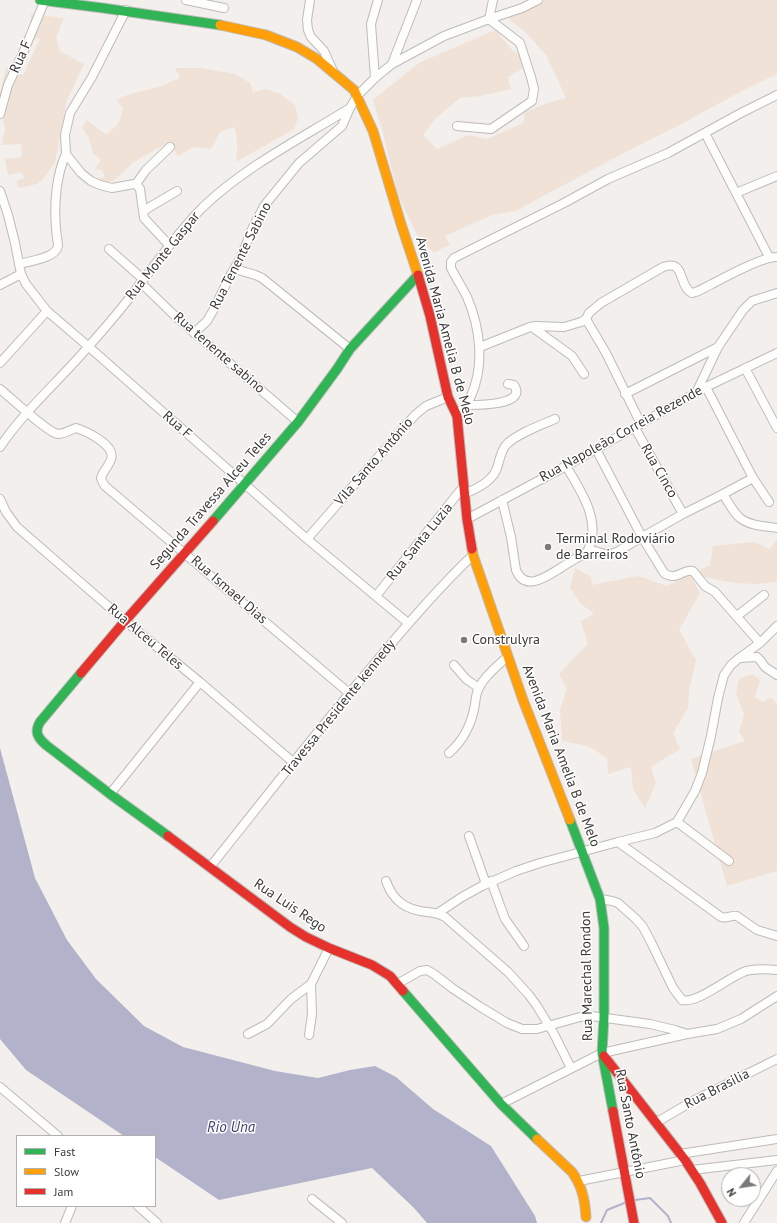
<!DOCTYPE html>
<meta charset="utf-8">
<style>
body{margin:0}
#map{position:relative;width:777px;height:1223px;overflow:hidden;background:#f2efec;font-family:"PT Sans",sans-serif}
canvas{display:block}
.legend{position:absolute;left:16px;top:1135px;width:140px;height:72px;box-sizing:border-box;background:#fff;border:1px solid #b1b0af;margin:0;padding:5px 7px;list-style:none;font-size:12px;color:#3c3a38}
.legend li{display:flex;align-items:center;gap:8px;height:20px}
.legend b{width:20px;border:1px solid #b1b0af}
.north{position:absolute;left:721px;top:1167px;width:40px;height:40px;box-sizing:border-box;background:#fff;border:1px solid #b1b0af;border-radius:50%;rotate:240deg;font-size:11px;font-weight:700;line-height:16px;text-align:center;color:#3c3a38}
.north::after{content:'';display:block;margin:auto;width:14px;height:18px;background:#7c7977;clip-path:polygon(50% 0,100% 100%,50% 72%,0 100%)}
</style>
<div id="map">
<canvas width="777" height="1223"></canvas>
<ul class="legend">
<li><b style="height:5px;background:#30b455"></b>Fast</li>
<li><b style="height:5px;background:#ff9f0a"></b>Slow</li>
<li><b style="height:5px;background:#e5322d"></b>Jam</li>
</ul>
<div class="north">N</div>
</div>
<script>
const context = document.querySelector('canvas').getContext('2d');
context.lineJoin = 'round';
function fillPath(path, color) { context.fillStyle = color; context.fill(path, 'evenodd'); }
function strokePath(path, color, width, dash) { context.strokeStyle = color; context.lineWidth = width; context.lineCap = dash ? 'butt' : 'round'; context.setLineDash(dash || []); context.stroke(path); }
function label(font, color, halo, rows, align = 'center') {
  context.font = font + ' "PT Sans",sans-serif'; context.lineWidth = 3; context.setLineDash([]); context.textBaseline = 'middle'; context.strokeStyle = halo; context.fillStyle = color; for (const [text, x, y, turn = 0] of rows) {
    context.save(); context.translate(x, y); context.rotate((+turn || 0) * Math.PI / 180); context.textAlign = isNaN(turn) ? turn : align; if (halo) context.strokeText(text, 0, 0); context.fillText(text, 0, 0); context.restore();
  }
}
const green = new Path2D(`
 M544,0H777V74L738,93L685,122L622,154L515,211L492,215L445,236L450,244L434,253L417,235L398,195L382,129L373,100L419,63L495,30L512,50L532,63L508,77L511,89L480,96L460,98L436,118L423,135L437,149L468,135L487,139L523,123L525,112L548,103L566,98L546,55L528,35L508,18Z
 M31,14L64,18L56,37L60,51L84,64L67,100L55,163L43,179L37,184L19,188L16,181L25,178L21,172L8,175L5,159L22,157L21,144L2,145L5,128L1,111L0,94L6,67L23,75L40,39L30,36Z
 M175,68H201L235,74L250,83L253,92L267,89L280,94L295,105L298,118L294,129L236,162C238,150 238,139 234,127L220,132L211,149L194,147L178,156L169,142L132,163L124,172L114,180L106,183L96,181L105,176L102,170L95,169L101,160L93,153L89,138L82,128L87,120L106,135C119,124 119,124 123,108L117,100L127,95L161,86L180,78Z
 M777,539V582L757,584L734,583L690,574L700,593L679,630L696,660L689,690L688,708L673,733L680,749L651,767L656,783L645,808L633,789L631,767L608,774L607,758L588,746L562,741L560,710L567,689L559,674L573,659L588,644L581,621L594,614L581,604L570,588L575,568L591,577L592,585L638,576L667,586L710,565L713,546L755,542L770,549Z
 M752,674L760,680L755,698L763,702L771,697L777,704V871L727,886L691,759L745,741L739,732L744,714L736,694L739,679Z`);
const water = new Path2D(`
 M0,748L35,878L67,940L96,979L144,1026L183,1047L275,1071L318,1078L350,1070L375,1066L396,1077L433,1109L491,1146L535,1216L537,1223H427L414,1208L372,1168L219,1200L155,1157V1136H124L26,1070L0,1039Z`);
const stream = new Path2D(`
 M635,1200L650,1198L668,1216L671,1223
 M601,1223L607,1210L627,1202`);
const street = new Path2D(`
 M186,0L224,8
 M310,0L307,20L308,30L311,37L324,51L333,71
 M126,10L92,77L70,113L65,135L66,154L81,173L91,181L100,185L112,188L134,184L137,185L140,189L144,218L169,245
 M392,64L444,36L489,19L522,8L538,0
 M375,78L371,24L378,0
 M0,114L8,85L23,53L45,0
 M457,126L491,129L532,101L534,89L531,77L520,43L489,19L493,0
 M705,133L769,257
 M136,184L146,170L170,147
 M0,191L8,215L15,243L21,274L26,284L47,311L89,347L307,539L408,623
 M736,193L777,176
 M143,211L177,191
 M109,249L143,279
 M19,264C30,261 56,258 58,246C58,240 56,234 56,228C54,205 56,175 66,154
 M235,269C243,272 254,273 262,278L350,349
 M141,283L174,315L298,422
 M0,285L21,274
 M586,319L606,353L641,424
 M532,327L568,353L572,356L584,374
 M194,333L207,321L214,309L230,276L241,257L253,227L264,206L299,163L342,126L350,108
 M480,347L530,327L536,326L564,327L581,322L586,319L589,313L601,303L663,267C666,266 671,265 674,266C683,269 681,288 692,293C699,292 705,287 712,284C725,277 764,256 777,257
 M0,363L47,311
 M745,368L777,428
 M706,387L753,478L769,502
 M0,389C10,397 47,432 58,434C63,434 71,430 76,428C86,431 116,445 111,459C109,466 103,471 101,478L103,483L105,486L349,693
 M696,393L718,347L743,310L752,301L777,293
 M625,394L718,347
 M466,405C475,405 528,406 514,385L508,384
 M457,416C462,409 468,403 471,396C485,365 480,327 467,297C462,287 456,278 451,268V262L454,258L564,203L608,179L668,153L741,113L777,95
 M635,428L683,514
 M0,447C25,410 59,381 88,347C106,327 124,306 140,284C160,258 179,231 203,207C246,166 300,139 350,108L357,96L375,78L392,64L417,0
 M596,449L642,537L664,573C677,582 683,568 693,571L705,586L715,592L760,643
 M566,466C581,491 603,523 587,552
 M464,494C478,488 494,481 498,465C500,458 501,451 506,445C516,434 541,425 555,419
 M723,494C728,502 733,512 740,518C750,526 765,526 777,528
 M0,499L6,512L17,527L125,621L200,682L294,763
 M502,500L511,537L516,570C525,592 546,577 559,569C568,563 577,558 587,552L595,551L608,555L617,552L642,537L683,514L723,494L753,478
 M467,519L566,466L706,387L777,353
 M307,539L415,415L426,406L448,397
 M376,596L463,487
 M737,616L764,595
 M740,658L757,657L760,660L765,667L777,675
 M454,665L466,679L479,688
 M449,753C464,740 472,723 475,704C476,697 476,692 480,686C486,674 499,665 508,656
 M110,794L200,682
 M677,822L729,861
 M469,836L486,884
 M618,842L721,917C727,919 731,915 737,916L757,930L777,936
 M210,867C263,801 315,733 370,669C403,629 436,590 473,555
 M386,881C393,901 406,910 427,912C435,913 438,913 445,917L508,972L529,995L537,1006L554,1034L571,1068
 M491,881L505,919L524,946
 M600,899L612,901L618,903L636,919L643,927L651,942L673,988L682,1000C698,1004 730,976 746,971C756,968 767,969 777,970
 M438,913L462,897L482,886L516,871L540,863L618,842L655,833L677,822L695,791L702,773L711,736L718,698L724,675L731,665L738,659L760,643L777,626
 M397,984L420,971L427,970L434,974L452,988L479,1006L507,1023L522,1029H537L580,1017L591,1016L650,1024L675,1030L687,1034
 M248,1034L267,1024L291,999L311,984
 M309,1035L312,1014L311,984L329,948
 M0,1087L58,1136
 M501,1104L602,1053L687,1034L717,1029L741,1019L777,996
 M657,1122L693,1101L777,1059
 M680,1154L777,1139
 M692,1170L777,1160
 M579,1181L685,1160
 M312,1199L342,1223
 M138,1206L157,1223
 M65,1223L72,1206
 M744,1223L777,1171`);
const fast = new Path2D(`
 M40,0L103,8L220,25
 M213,521L298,422L337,369L350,349L418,275
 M81,673L40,722C34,732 38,738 46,745L110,794L168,836
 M570,820L600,899L604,928V1017L602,1053L613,1111
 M403,991L501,1104L537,1139`);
const slow = new Path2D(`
 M220,25L266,35L297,47L317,59L354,90L373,131L401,224L418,275
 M472,549L473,555L523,700L570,820
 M537,1139L572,1172C582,1186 585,1200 586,1217`);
const jam = new Path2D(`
 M418,275L430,316L448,397L457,416L467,519L472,549
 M81,673L125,621L213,521
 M168,836L290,927L306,937L329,948L372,965L390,976L403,991
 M604,1056L685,1160L700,1183L722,1223
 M613,1111L634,1223`);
const markers = [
 [548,547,4,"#7c7977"],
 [464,640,4,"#7c7977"]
];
const streetNames = [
 ["Rua F",21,57,-66],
 ["Rua Monte Gaspar",163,256,-51],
 ["Rua Tenente Sabino",241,256,-63],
 ["Avenida Maria Amelia B de Melo",445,331,75],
 ["Rua tenente sabino",219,353,41],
 ["Rua F",177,425,41],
 ["Rua Napoleão Correia Rezende",621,434,-29],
 ["Vila Santo Antônio",374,462,-49],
 ["Rua Cinco",659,471,60],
 ["Segunda Travessa Alceu Teles",211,501,-49],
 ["Rua Santa Luzia",420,542,-51],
 ["Rua Ismael Dias",229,590,41],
 ["Rua Alceu Teles",145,637,40],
 ["Travessa Presidente kennedy",339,708,-51],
 ["Avenida Maria Amelia B de Melo",561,756,69],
 ["Rua Luis Rego",290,906,34],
 ["Rua Marechal Rondon",587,976,-91],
 ["Rua Brasilia",717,1089,-27],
 ["Rua Santo Antônio",630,1124,79]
];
const poiNames = [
 ["Terminal Rodoviário",556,539],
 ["de Barreiros",556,555],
 ["Construlyra",472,640]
];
const waterNames = [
 ["Rio Una",231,1128]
];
fillPath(green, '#f0e2d7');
fillPath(water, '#b2b3ca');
strokePath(stream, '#b2b3ca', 2);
strokePath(street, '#bebbb9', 10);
strokePath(fast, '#bebbb9', 11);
strokePath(slow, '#bebbb9', 11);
strokePath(jam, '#bebbb9', 11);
strokePath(street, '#fdfdfc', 8);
strokePath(fast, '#30b455', 9);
strokePath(slow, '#ff9f0a', 9);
strokePath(jam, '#e5322d', 9);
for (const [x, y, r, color] of markers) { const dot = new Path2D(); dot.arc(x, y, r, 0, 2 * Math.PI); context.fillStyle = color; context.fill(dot); strokePath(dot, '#fff', 1.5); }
label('14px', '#3c3a38', '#fff', streetNames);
label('14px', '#3c3a38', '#fff', poiNames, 'left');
label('italic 15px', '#414172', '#fff', waterNames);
</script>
